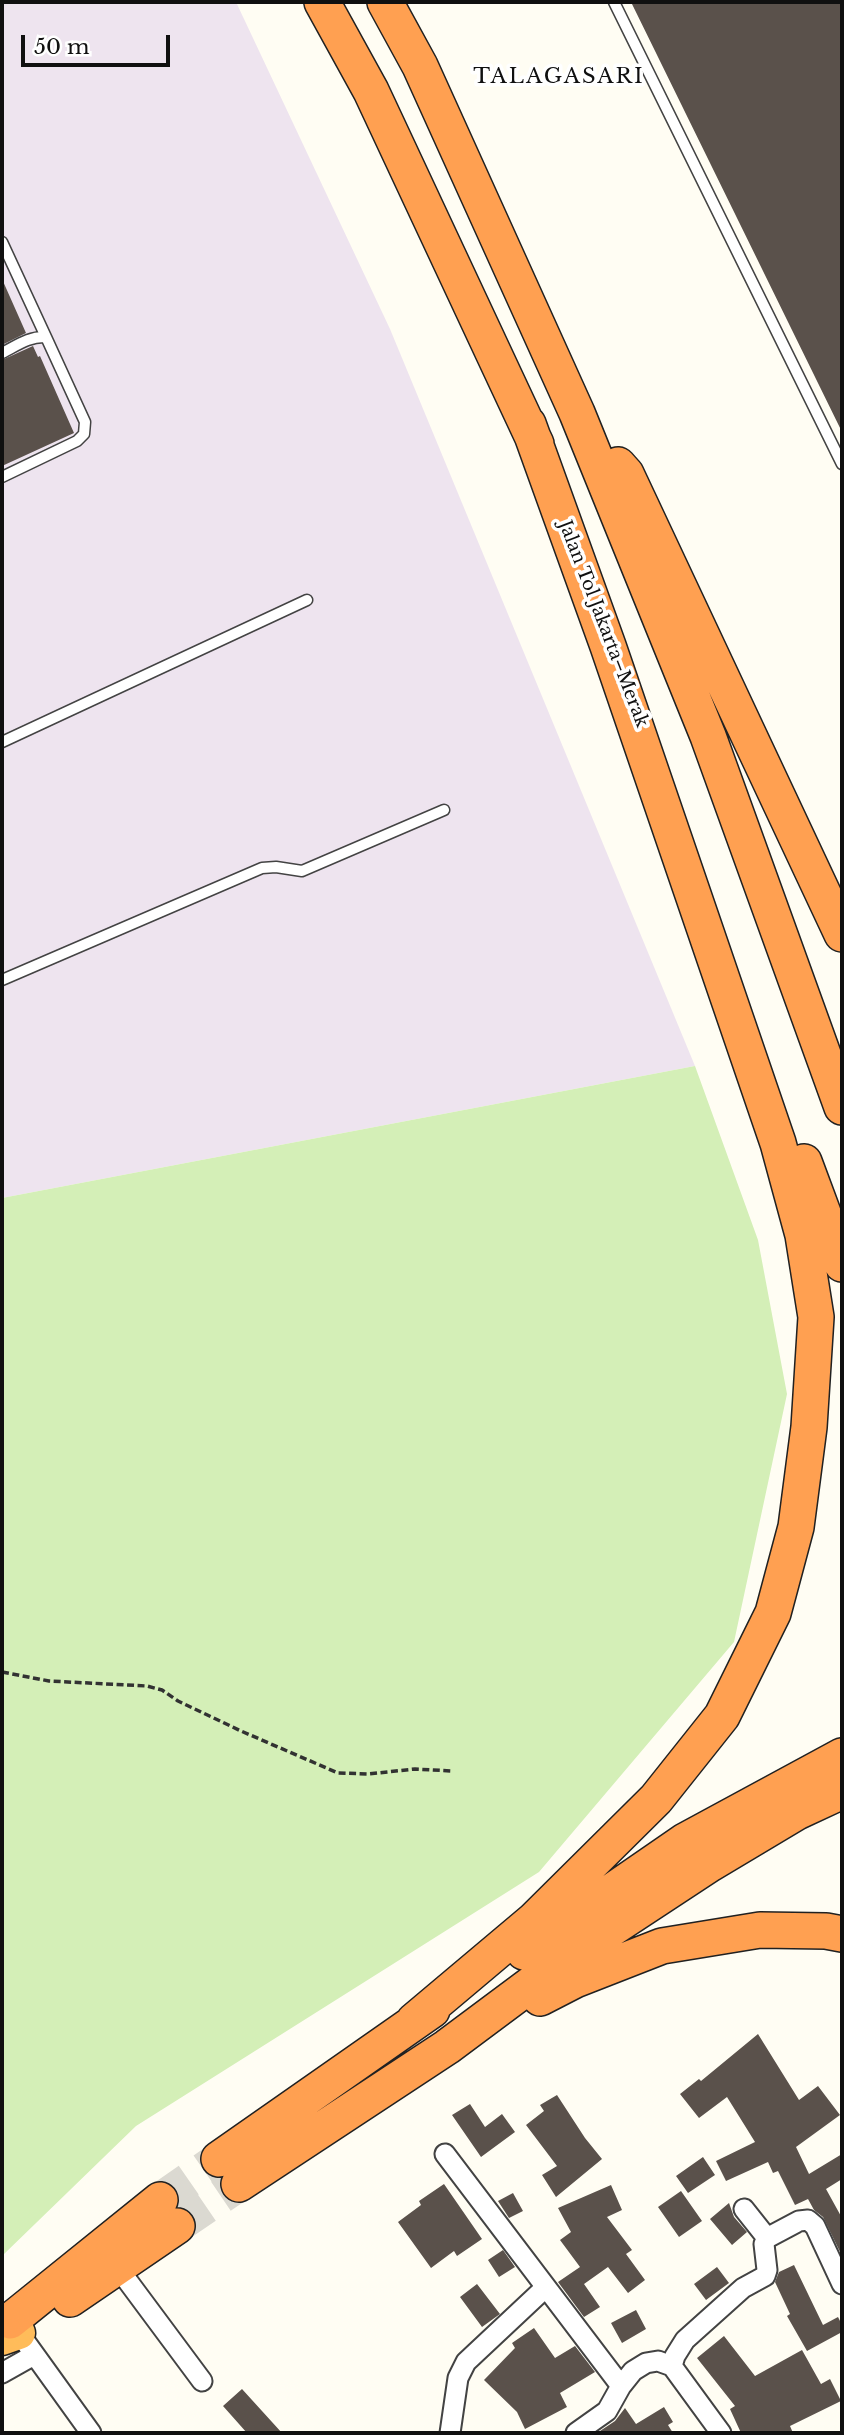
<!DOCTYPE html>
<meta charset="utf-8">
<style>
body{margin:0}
#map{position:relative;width:844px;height:2435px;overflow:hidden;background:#fffdf3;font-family:"Libre Baskerville",serif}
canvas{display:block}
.frame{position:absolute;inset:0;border:4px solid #101010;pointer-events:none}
.scale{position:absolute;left:21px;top:35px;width:149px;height:32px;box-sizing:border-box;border:4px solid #101010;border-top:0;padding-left:9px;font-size:21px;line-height:24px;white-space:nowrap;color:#101010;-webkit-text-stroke:5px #fff;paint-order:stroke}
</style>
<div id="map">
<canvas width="844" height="2435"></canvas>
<div class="frame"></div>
<div class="scale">50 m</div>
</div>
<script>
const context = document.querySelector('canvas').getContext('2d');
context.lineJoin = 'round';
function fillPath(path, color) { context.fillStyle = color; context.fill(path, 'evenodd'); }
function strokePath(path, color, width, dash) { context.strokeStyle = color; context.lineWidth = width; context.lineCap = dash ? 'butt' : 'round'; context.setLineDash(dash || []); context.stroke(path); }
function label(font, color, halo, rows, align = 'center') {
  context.font = font + ' "Libre Baskerville",serif'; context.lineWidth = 7; context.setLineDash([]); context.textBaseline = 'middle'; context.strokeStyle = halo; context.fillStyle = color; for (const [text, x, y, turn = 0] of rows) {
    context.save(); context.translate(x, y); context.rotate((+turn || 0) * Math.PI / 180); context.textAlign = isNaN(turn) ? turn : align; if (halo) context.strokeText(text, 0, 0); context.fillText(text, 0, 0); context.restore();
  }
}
const industrial = new Path2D(`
 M2,2H236L390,329L695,1066L2,1198Z`);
const green = new Path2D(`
 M695,1066L758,1240L787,1394L734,1642L539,1872L136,2126L2,2256V1198Z`);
const building = new Path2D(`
 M631,2H842V432Z
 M2,279L26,333L2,345Z
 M33,346L38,357L40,356L74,433L2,466V360Z
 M758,2034L799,2100L818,2086L840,2115L796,2147L809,2174L842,2154V2179L826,2189L842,2218V2256L823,2217L814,2210L808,2199L795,2205L778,2171L773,2173L768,2162L726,2181L716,2161L755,2142L727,2097L699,2118L680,2094L699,2079L701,2081Z
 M557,2095L585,2138L602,2159L556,2197L542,2175L557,2166L526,2125L544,2111L540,2105Z
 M470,2104L485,2127L502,2114L515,2132L481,2157L452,2115Z
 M703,2157L715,2175L688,2193L676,2176Z
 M444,2184L482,2239L457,2256L454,2251L431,2268L398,2222L421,2205L419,2201Z
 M611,2185L622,2210L607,2217L632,2250L626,2254L645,2280L628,2293L608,2267L584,2284L600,2307L584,2317L558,2282L580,2267L560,2240L571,2232L558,2208Z
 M681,2191L702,2221L679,2237L658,2207Z
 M513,2193L523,2211L509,2218L498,2201Z
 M729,2203L734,2217L747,2232L732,2245L710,2219Z
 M503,2250L515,2267L499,2277L488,2260Z
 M794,2265L823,2325L838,2317L842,2325V2332L807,2351L787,2316L790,2314L775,2282L779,2272Z
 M717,2267L729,2283L706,2300L694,2284Z
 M477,2284L500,2314L482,2327L460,2297Z
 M636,2310L646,2329L622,2343L611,2323Z
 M534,2328L555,2358L575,2346L595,2372L560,2393L567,2407L525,2429L517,2412L484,2380L515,2348L512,2343Z
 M724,2336L755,2376L802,2350L821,2384L830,2379L841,2401L790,2426L793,2433H741L730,2409L735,2406L697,2358Z
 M242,2389L282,2433H247L223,2406Z
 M664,2407L673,2422L668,2425L673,2433H597L615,2421L625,2408L636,2424Z`);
const motorwayTunnel = new Path2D(`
 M160,2200L219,2159
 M177,2226L239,2184`);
const path = new Path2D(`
 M2,1672L49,1681L147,1686L162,1690L178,1701L241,1731L338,1773L368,1774L415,1769L452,1771`);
const service = new Path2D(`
 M614,2L842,464
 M2,242L46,337
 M2,353C16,346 29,336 46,337L85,422L84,434L77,441L2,477
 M2,742L307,600
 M2,980L262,868L276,867L302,871L444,810`);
const minor = new Path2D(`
 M445,2154L621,2386
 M744,2209L767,2238
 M118,2268L202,2381
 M19,2333L91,2433
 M672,2366L675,2356L685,2340L743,2288L765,2276L767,2270L764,2244L767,2238L799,2221L808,2220L815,2226L842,2284
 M2,2373L34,2355
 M450,2433L458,2378L466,2362L546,2287
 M576,2433L607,2411L621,2386L633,2371L646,2363L658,2361L672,2366L721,2433`);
const trunk = new Path2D(`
 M2,2339L19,2333`);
const motorway = new Path2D(`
 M322,2L371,91L536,444
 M385,2L420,66L577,413L708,736L842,1107
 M618,465L626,474L842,934
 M804,1162L842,1264
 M524,1952L685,1841L842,1756
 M540,1998L575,1980L662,1946L760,1930L826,1931L842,1934
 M414,2021L534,1920L656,1799L722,1716L773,1613L796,1527L809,1427L816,1317L803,1235L778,1143L608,646L528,424
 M219,2159L432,2010
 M239,2184L447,2047L561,1962L710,1864L797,1812L842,1791
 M70,2299L177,2226
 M10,2321L160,2200`);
const streetNames = [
 ["Jalan Tol Jakarta–Merak",603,624,69]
];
const quarterNames = [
 ["TALAGASARI",559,77]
];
fillPath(industrial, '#eee4ef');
fillPath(green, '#d4efb7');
fillPath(building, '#5a514b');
strokePath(motorwayTunnel, '#dbd9d1', 35, [35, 18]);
strokePath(service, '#434343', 13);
strokePath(minor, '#434343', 23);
strokePath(trunk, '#212121', 35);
strokePath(motorway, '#212121', 38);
strokePath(path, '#323232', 3.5, [7, 3.5]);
strokePath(service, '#fff', 10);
strokePath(minor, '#fff', 19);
strokePath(trunk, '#ffbc5a', 32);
strokePath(motorway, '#ffa051', 35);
label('18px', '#101010', '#fff', streetNames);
context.letterSpacing = '2px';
label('21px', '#101010', '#fff', quarterNames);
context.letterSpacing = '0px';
</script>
